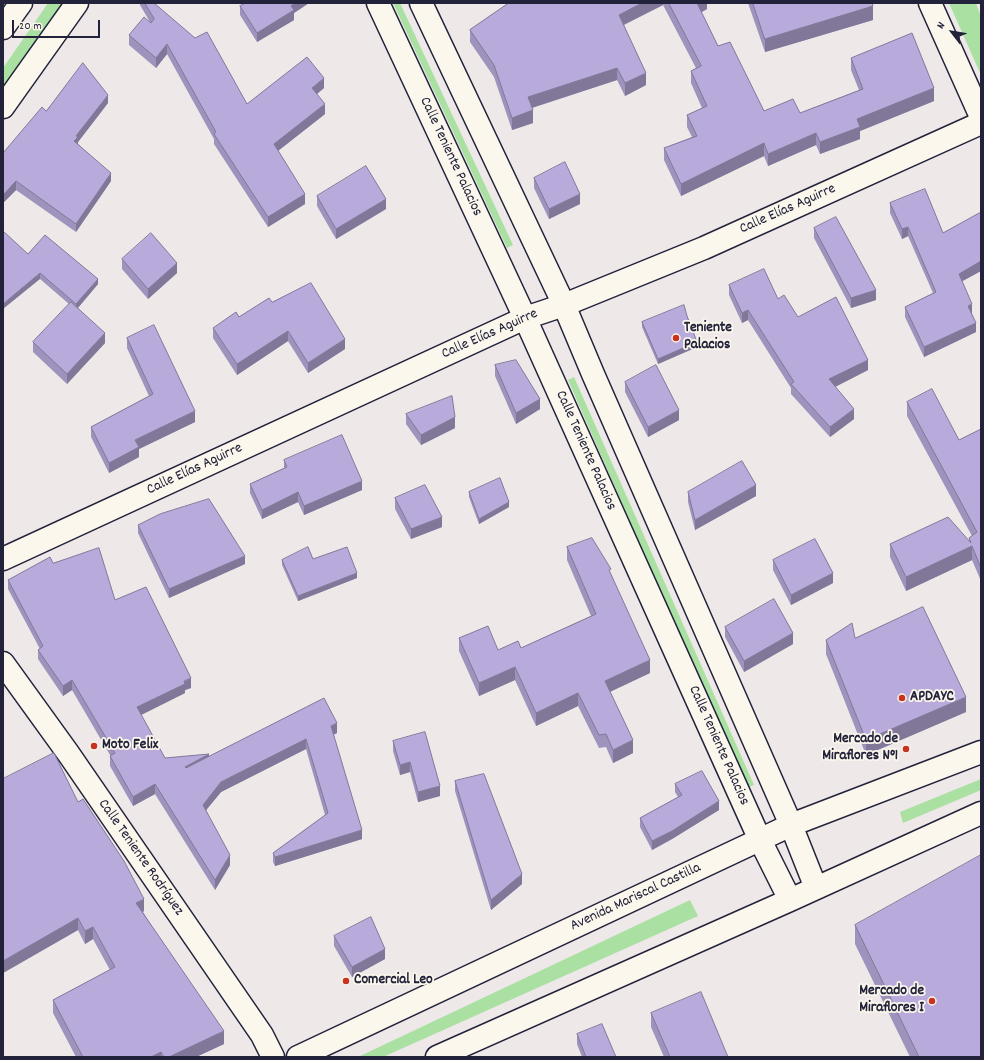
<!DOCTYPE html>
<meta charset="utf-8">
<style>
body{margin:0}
#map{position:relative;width:984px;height:1060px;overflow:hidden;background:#eee8e9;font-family:Dekko,sans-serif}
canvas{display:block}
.frame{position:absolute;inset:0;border:4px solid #22223b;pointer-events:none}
.north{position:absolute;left:932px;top:12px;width:40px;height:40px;-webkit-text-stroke:3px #fbf7ec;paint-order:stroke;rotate:301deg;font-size:11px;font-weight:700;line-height:16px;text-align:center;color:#22223b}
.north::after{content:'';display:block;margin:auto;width:14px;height:18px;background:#22223b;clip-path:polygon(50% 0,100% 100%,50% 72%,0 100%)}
.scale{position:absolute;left:12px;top:20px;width:88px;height:18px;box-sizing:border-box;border:2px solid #22223b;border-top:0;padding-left:5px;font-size:12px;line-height:14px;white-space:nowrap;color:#22223b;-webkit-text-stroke:3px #fbf7ec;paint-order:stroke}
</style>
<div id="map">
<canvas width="984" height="1060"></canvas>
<div class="frame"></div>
<div class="north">N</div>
<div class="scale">20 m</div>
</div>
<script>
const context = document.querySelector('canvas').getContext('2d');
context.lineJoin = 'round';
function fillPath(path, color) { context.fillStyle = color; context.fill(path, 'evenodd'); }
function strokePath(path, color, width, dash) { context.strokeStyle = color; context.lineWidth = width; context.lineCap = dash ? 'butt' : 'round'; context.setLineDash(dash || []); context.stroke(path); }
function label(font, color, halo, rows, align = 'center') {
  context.font = font + ' Dekko,sans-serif'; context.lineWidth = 3.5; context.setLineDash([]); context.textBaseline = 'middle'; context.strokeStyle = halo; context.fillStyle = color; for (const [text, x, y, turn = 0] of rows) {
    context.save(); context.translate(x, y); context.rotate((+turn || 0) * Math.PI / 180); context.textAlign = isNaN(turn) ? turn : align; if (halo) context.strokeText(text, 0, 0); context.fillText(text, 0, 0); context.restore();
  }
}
const green = new Path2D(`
 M48,3H65L3,93V68Z
 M393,3H400L513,245L507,248Z
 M949,3H976L981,17V75Z
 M574,377L754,785L747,788L568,380Z
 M981,779V790L903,823L900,812Z
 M690,900L698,916L383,1057H358Z`);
const minor = new Path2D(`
 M930,3L981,117
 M3,28L21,3
 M3,107L77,3
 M3,559L525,318L564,305L704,248L981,123
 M3,663L68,753L262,1035L273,1057`);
const major = new Path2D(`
 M378,3L525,318L760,840L790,900
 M421,3L564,305L593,374L791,825L816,888
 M298,1057L791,825L981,752
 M437,1057L790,900L981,813`);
const wall = new Path2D(`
 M140,3H154L247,104L324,88L317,94L325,114L278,151L305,204L268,227L214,144V139L167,54L156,68L129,45V35L150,22L140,5Z
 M244,3H309L294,13V20L257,42L240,15V6L245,4Z
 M509,3H707V9L701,12L718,46L764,111L800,113L859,90L851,70V58L934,101L860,131V139L820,154L816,145L768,166L764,156L681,196L664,160V148L692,137L687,127V115L702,108L691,83V71L696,68L663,5L624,25L646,85L625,96L617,80L532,108L533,123L512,130L494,77L470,42V30Z
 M748,3H872L873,20L765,52Z
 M108,103L78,142V144L111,181L76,232L16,190L3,203L46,111Z
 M534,178L580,204L549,219L534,188Z
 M317,196L386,209L336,239L317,206Z
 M890,203L943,233L981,213V271L962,281L972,313V314L976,332L924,357L905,317V307L933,293L908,236L902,239L890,213Z
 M814,228L876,300L851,308L814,238Z
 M28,254L98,284L78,308L105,343L67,384L33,352V342L69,304L40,279Z
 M122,259L177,273L148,299L122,269Z
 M729,285L778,299L798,317L868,370L835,387L854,419L830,437L791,394V388L748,320L742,323L729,295Z
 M272,302L345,349L308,373L288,341L237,375L213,338V328Z
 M687,316L697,347L658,364L642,327V322Z
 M127,338L195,422L139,449V457L109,473L91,437V427L149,396L127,348Z
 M495,365L540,409L516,424L495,376Z
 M625,382L679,420L648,437L625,392Z
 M907,402L959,440L981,429V581L972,560L906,591L890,557V544L969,541V538L972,536L907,416Z
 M406,414L455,428L421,445L406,424Z
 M284,460L362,490L304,515L298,502L262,519L250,493V484L284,468Z
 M469,492L509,507L479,524L469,497Z
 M688,492L756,496L695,530L688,502Z
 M395,498L442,527L411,539L395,509Z
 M138,525L245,564L169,598L138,533Z
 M567,547L611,574L650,673L610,692L633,753L613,763L606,747L599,748L578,706L536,726L515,680L479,696L459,651V638L498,650L521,648L591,616L567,560Z
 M313,559L357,578L298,601L282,565V560Z
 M773,560L833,583L791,605L773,570Z
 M53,563L115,600L191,688L185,690V693L141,715L165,758L209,757L337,733L333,735L362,839L275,866L273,862V853L325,815L306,749L221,792L206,810L230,865L215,890L155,794L133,806L110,766V755L72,690L63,696L38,659V650L40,649L8,589V580Z
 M725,627L793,644L744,672L725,637Z
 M855,638L966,712L866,755L826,654V640Z
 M393,741L440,796L418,802L410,772L400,775L393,751Z
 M455,781L522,884L491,910L455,791Z
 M675,784L719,810L672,839L652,850L640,827V818L678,797L675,792Z
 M78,802L144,911L143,912L224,1044L196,1057H76L53,1013V1000L110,970L93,939L85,944L78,930L3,973Z
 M855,925L981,1057H910L855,944Z
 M334,936L385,959L352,977L334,946Z
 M651,1013L728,1057H664L651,1027Z
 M577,1034L616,1057H582L577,1044Z`);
const shadedWall = new Path2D(`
 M295,3H309L294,13V20L257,42V33Z
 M642,3H663V5L619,27V15Z
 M697,3H707V9L697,15Z
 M873,6V20L765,52V39Z
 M167,44V54L156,68V58Z
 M617,68V80L528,109V97Z
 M646,73V85L625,96V83Z
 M324,78V88L312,98V88Z
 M934,88V101L860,131V139L820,154V142L857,119Z
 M108,95V103L78,142V146L74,141L76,136Z
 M325,104V114L274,154V144Z
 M533,110V123L512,130V118Z
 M816,133V145L768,166V154Z
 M764,143V156L681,196V184Z
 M111,173V181L76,232V224Z
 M16,181V190L3,203V195Z
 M305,194V204L268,227V217Z
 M580,194V204L549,219V209Z
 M386,199V209L336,239V229Z
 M908,227V236L902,239V229Z
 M981,261V271L959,283V274Z
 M177,263V273L148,299V289Z
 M40,273V279L3,309V304Z
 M98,279V284L76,310V304Z
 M876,290V300L851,308V298Z
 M972,304V313L968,315V306Z
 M748,310V320L742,323V313Z
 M976,323V332L924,357V347Z
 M288,331V341L237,375V364Z
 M105,333V343L67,384V374Z
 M345,339V349L308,373V363Z
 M697,342V347L658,364V359Z
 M868,360V370L829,390V379Z
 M540,399V409L516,424V413Z
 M854,409V419L830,437V427Z
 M679,410V420L648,437V427Z
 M195,411V422L139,449V457L109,473V463L135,440Z
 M455,417V428L421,445V435Z
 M362,481V490L304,515V506Z
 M756,485V496L695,530V520Z
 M298,492V502L262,519V510Z
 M509,502V507L479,524V519Z
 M442,517V527L411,539V529Z
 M972,546V560L906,591V577Z
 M245,556V564L169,598V589Z
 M357,573V578L298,601V596Z
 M833,573V583L791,605V595Z
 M793,633V644L744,672V661Z
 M650,660V673L605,694V681Z
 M515,667V680L479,696V683Z
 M191,678V688L185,690V693L137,717V707Z
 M72,680V690L63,696V686Z
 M578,693V706L536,726V713Z
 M966,697V712L866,755V740Z
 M3,714H4V726L3,727Z
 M337,723V733L331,736V726Z
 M306,739V749L221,792L203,814V805L221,782Z
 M633,740V753L613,763V750Z
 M209,754V763L185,776V767Z
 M410,762V772L400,775V765Z
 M155,784V794L133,806V797Z
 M440,786V796L418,802V792Z
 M719,801V810L672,839L652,850V841Z
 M362,830V839L275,866V857Z
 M230,855V865L215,890V880Z
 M522,874V884L491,910V900Z
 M144,899V911L136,915V903Z
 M78,918V930L3,973V961Z
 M93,927V939L85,944V931Z
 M385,949V959L352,977V967Z
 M224,1031V1044L196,1057H169Z
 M161,1052V1057H151Z`);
const building = new Path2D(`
 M145,3H154L195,38L207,32L247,104L307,57L324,78L312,88L325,104L274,144L305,194L268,217L214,134L216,132L167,44L156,58L129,35L144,17L151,23L154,19Z
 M246,3H295L291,6L294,10L257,33L240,6Z
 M509,3H642L619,15L646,73L625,83L617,68L528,97L533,110L512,118L494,65L470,30Z
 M669,3H697L718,46L730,42L764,111L793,99L800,113L863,89L851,58L912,33L934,88L857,119L860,127L820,142L816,133L768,154L764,143L681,184L664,148L697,136L687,115L707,106L691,71L701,66Z
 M753,3H872L873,6L765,39Z
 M83,63L108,95L76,136L78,137L74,141L111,173L76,224L16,181L3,195V153L42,107L46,111Z
 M565,162L580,194L549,209L534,178Z
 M366,166L386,199L336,229L317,196Z
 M925,189L943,233L981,212V261L959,274L972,304L968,306L976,323L924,347L905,307L936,292L908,227L902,229L890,203Z
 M836,217L876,290L851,298L814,228Z
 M3,231L28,254L45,235L98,279L76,304L40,273L3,304Z
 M151,233L177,263L148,289L122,259Z
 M764,269L778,299L784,295L798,317L836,297L868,360L829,379L854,409L830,427L791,384L794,382L748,310L742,313L729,285Z
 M311,283L345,339L308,363L288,331L237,364L213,328L236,312L239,317L269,298L272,302Z
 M71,302L105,333L67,374L33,342Z
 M684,305L687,316L697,342L658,359L642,322Z
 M154,325L195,411L135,440L139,447L109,463L91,427L153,394L127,338Z
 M516,360L540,399L516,413L495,365Z
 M656,365L679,410L648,427L625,382Z
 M932,389L959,440L981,429V568L972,546L906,577L890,544L948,517L971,543L969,538L977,532L907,402Z
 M452,396L455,417L421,435L406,414Z
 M342,435L362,481L304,506L298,492L262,510L250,484L287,467L284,460Z
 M742,461L756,485L695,520L688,492Z
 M500,478L509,502L479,519L469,492Z
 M425,485L442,517L411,529L395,498Z
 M209,499L245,556L169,589L138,525L160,514Z
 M592,538L611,569L609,570L650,660L605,681L633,740L613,750L606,734L599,735L578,693L536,713L515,667L479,683L459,638L488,626L498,650L518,641L521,648L596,614L567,547Z
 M815,539L833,573L791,595L773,560Z
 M308,547L313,559L347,547L357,573L298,596L282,560Z
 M99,548L115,600L146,587L191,678L184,681L185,684L137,707L165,758L209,754L185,767L186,768L324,698L337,723L331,726L362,830L275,857L273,853L328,813L306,739L221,782L203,805L230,855L215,880L155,784L133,797L110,756L115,753L72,680L63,686L38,650L43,646L8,580L50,557L53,563Z
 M774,599L793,633L744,661L725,627Z
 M923,607L966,697L866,740L826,640L852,623L855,638Z
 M425,732L440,786L418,792L410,762L400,765L393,741Z
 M54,753L78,802L83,799L124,861L144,899L136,903L224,1031L169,1057H164L161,1052L151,1057H83L53,1000L115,967L93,927L85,931L78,918L3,961V779Z
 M702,771L719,801L672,831L652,841L640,818L682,795L675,784Z
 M484,774L522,874L491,900L455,781Z
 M981,855V1057H919L855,925Z
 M371,917L385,949L352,967L334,936Z
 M701,992L728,1057H670L651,1013Z
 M602,1024L616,1057H586L577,1034Z`);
const markers = [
 [676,338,4,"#c8321e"],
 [902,698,4,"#c8321e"],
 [94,746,4,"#c8321e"],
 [906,749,4,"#c8321e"],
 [346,981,4,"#c8321e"],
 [932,1001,4,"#c8321e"]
];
const streetNames = [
 ["Calle Teniente Palacios",450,157,65],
 ["Calle Elías Aguirre",788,210,-24],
 ["Calle Elías Aguirre",490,335,-24],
 ["Calle Teniente Palacios",585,451,66],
 ["Calle Elías Aguirre",195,470,-25],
 ["Calle Teniente Palacios",718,746,66],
 ["Calle Teniente Rodríguez",140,858,55],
 ["Avenida Mariscal Castilla",636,898,-25]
];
const poiNames = [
 ["Teniente",684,329],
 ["Palacios",684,346],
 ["APDAYC",910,698],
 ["Mercado de",898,740,"right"],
 ["Miraflores N°1",898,757,"right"],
 ["Moto Felix",102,746],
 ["Comercial Leo",354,981],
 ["Mercado de",924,992,"right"],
 ["Miraflores I",924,1009,"right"]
];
fillPath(green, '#aae0a2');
strokePath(minor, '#22223b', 25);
strokePath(major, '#22223b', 25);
strokePath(minor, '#fbf7ec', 22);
strokePath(major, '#fbf7ec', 22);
fillPath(wall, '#9e93bc');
fillPath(shadedWall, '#817899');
fillPath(building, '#b8abdb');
strokePath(building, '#817899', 1);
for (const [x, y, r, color] of markers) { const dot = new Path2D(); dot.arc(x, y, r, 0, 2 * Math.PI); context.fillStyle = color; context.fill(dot); strokePath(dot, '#fbf7ec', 1.5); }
label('15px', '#22223b', '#fbf7ec', streetNames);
label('bold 15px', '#22223b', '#fbf7ec', poiNames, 'left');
</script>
